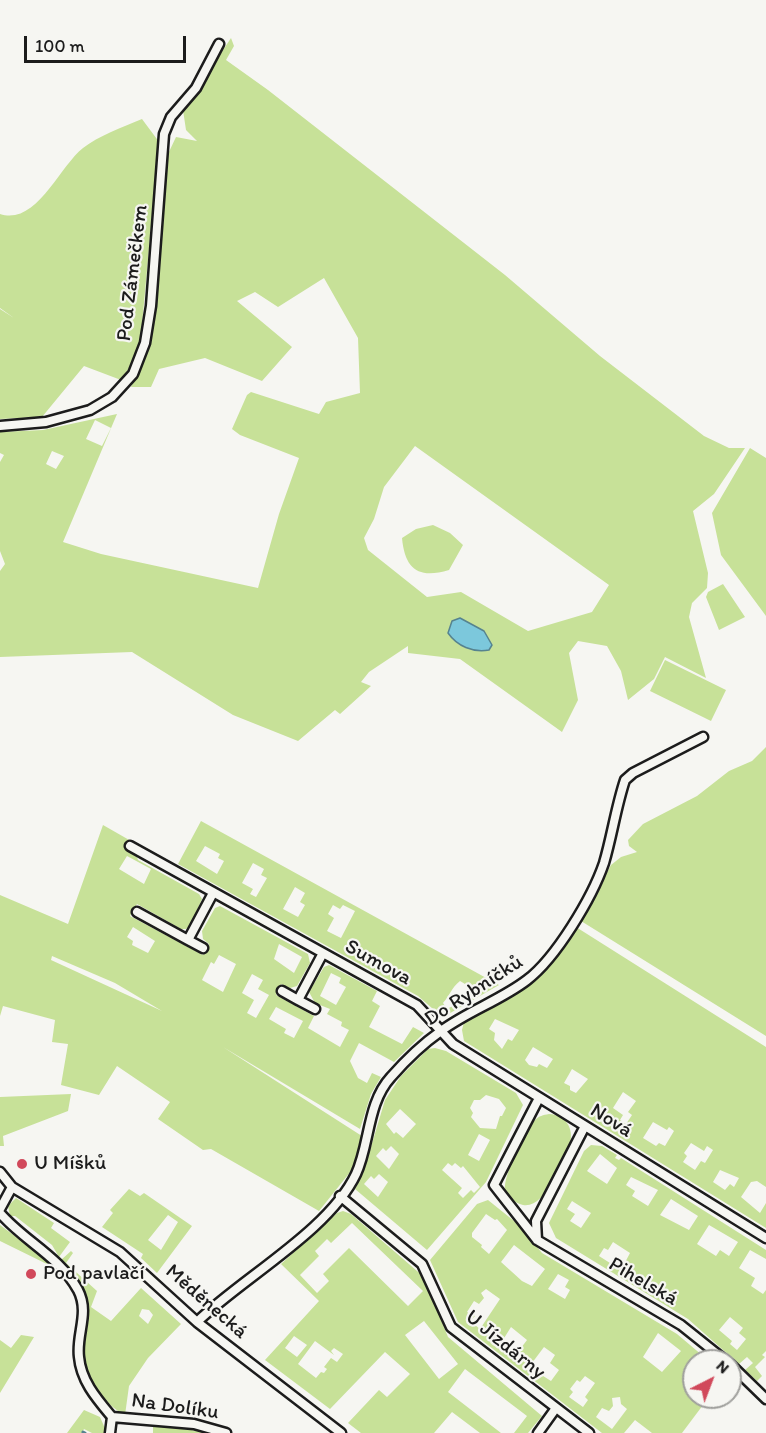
<!DOCTYPE html>
<meta charset="utf-8">
<style>
body{margin:0}
#map{position:relative;width:766px;height:1433px;overflow:hidden;background:#f6f6f2;font-family:Itim,sans-serif}
canvas{display:block}
.north{position:absolute;left:682px;top:1349px;width:60px;height:60px;box-sizing:border-box;background:#f6f6f2;border:2px solid #9f9f9c;border-radius:50%;rotate:42deg;font-size:16px;font-weight:700;line-height:24px;text-align:center;color:#1c1c1c}
.north::after{content:'';display:block;margin:auto;width:21px;height:27px;background:#d1495b;clip-path:polygon(50% 0,100% 100%,50% 72%,0 100%)}
.scale{position:absolute;left:24px;top:36px;width:162px;height:27px;box-sizing:border-box;border:3px solid #1c1c1c;border-top:0;padding-left:8px;font-size:18px;line-height:21px;white-space:nowrap;color:#1c1c1c;-webkit-text-stroke:4px #f6f6f2;paint-order:stroke}
</style>
<div id="map">
<canvas width="766" height="1433"></canvas>
<div class="north">N</div>
<div class="scale">100 m</div>
</div>
<script>
const context = document.querySelector('canvas').getContext('2d');
context.lineJoin = 'round';
function fillPath(path, color) { context.fillStyle = color; context.fill(path, 'evenodd'); }
function strokePath(path, color, width, dash) { context.strokeStyle = color; context.lineWidth = width; context.lineCap = dash ? 'butt' : 'round'; context.setLineDash(dash || []); context.stroke(path); }
function label(font, color, halo, rows, align = 'center') {
  context.font = font + ' Itim,sans-serif'; context.lineWidth = 4.5; context.setLineDash([]); context.textBaseline = 'middle'; context.strokeStyle = halo; context.fillStyle = color; for (const [text, x, y, turn = 0] of rows) {
    context.save(); context.translate(x, y); context.rotate((+turn || 0) * Math.PI / 180); context.textAlign = isNaN(turn) ? turn : align; if (halo) context.strokeText(text, 0, 0); context.fillText(text, 0, 0); context.restore();
  }
}
const green = new Path2D(`
 M231,38L234,46L226,60L268,90L505,275L600,356L704,436L729,448H745L714,494L693,511L708,573L707,588L692,603L689,617L706,678L665,657L654,679L628,700L621,671L607,646L578,641L569,653L578,700L562,732L460,659L408,653V646L369,672L361,682L371,686L340,714L335,710L298,741L233,715L132,652L0,657V571L5,564L0,551V462L4,455L0,453V432L43,430L117,414L63,542L101,554L258,588L279,514L299,458L240,435L232,429L247,395L251,392L319,414L326,402L360,393L358,338L324,278L278,307L255,292L237,301L292,347L262,381L205,358L159,369L151,387H131L151,333L165,174L158,151L140,346L135,359L121,380L84,366L42,417L0,419V309L14,318L0,308V214C36,226 59,167 83,148C98,136 123,127 142,119L168,154L176,137L197,141L186,130L183,110ZM95,420L111,428L102,446L86,439ZM415,446L609,585L592,612L528,631L461,592L427,597L368,550L364,538L374,519L384,487ZM52,451L64,456L56,469L46,464Z
 M750,448L766,458V616L721,555L712,513Z
 M433,525L450,533L463,545L449,570C419,579 405,570 402,538L416,529Z
 M723,584L745,617L719,630L706,597L708,592Z
 M665,660L726,690L711,721L650,691Z
 M766,747V1036L581,921L611,865L621,857L637,852L629,846L628,840L643,824L697,796L729,771L752,761Z
 M201,821L499,985L445,1016L440,1015L418,996L178,864ZM205,846L220,854L218,858L224,861L217,874L196,861ZM253,863L264,869L261,875L267,878L256,897L250,894L253,889L242,883ZM295,887L305,893L300,902L305,905L298,917L283,909ZM333,905L340,909L343,905L355,911L341,938L327,931L334,918L328,914ZM460,981L470,987L462,1001L447,1009L443,1003C449,997 451,988 460,981Z
 M103,825L131,841L126,850L137,857L138,860L199,894L202,899L191,924L186,929H181L137,904L130,916L203,955L209,944L203,939L202,931L215,908L220,906L308,954L310,963L297,986L290,988L281,984L276,995L314,1016L308,1028L340,1047L349,1030L341,1026L342,1022L327,1014L330,1009L315,1003L309,992L324,967L329,965L377,991L372,1001L380,1006L369,1027L402,1044L413,1027L424,1033L394,1062L359,1043L350,1061L358,1078L367,1083L372,1073L381,1077L371,1094L360,1129L223,1047L365,1138L355,1166L319,1211L211,1149L203,1150L158,1119L170,1102L117,1066L99,1095L61,1085L68,1044L52,1042L55,1020L3,1006L0,1016V895L68,924ZM127,856L151,869L144,884L119,869ZM133,927L155,941L148,953L132,945L133,941L127,937ZM279,944L302,957L294,973L274,959ZM219,955L236,964L223,992L202,980L211,962L214,964ZM52,956L115,983L162,1011L51,960ZM331,973L341,978L339,983L346,987L336,1005L320,996ZM252,974L263,980L258,989L269,995L256,1018L247,1013L254,1000L242,993ZM276,1007L303,1021L294,1038L284,1033L286,1029L269,1019Z
 M576,927L766,1047V1187L757,1181L751,1182L741,1197L760,1213L766,1203V1228L464,1041L462,1030L464,1022C513,997 548,977 576,927ZM495,1019L519,1030L512,1041L508,1039L502,1049L494,1040L495,1033L489,1029ZM533,1047L553,1059L547,1068L539,1064L537,1067L529,1065L525,1060ZM572,1069L588,1079L576,1093L570,1090V1086L564,1083ZM623,1092L636,1101L628,1112L632,1115L626,1124L620,1120L623,1115L613,1108ZM653,1122L667,1130L669,1127L674,1131L665,1146L659,1143L656,1146L643,1138ZM691,1143L704,1151L707,1146L713,1150L705,1163L701,1161L695,1170L683,1162L687,1156L684,1153ZM720,1170L739,1178L734,1187L730,1184L725,1190L713,1182Z
 M435,1048L446,1051L516,1093L523,1105L486,1182L427,1250L355,1189L364,1170L385,1100L401,1076L428,1049ZM486,1095L499,1099L506,1108L502,1116H500L496,1129L480,1128L471,1117L473,1113L470,1108L474,1100H480ZM400,1109L416,1124L403,1138L396,1132L394,1134L386,1124ZM479,1134L490,1140L479,1161L468,1155ZM391,1146L399,1154L389,1169L376,1156L383,1148L386,1151ZM448,1163L452,1166L455,1163L461,1168L463,1166L480,1187L474,1193L471,1190L463,1198L458,1193L462,1188L442,1170ZM379,1174L388,1182L378,1197L364,1184L371,1176L374,1179Z
 M71,1094L68,1111L3,1136L4,1146H0V1097Z
 M549,1114C566,1115 574,1128 570,1144C562,1162 546,1209 523,1205C514,1203 509,1197 505,1190C503,1176 525,1129 535,1120C539,1116 543,1115 549,1114Z
 M591,1145L602,1146L617,1155L615,1158L619,1160L621,1158L766,1250V1259L750,1250L739,1268L755,1278L751,1286L763,1294L766,1290V1351L762,1355L765,1357L755,1367L762,1376L757,1381L745,1370L753,1363L747,1357L739,1364L688,1319L556,1238L549,1223L584,1151ZM600,1154L617,1168L607,1184L587,1171ZM631,1177L658,1190L648,1206L632,1196L635,1191L626,1185ZM671,1199L698,1216L689,1230L660,1215ZM572,1201L591,1213L581,1228L570,1221L575,1214L567,1209ZM709,1225L738,1242L729,1256L720,1250L716,1256L697,1244ZM613,1242L630,1253L621,1270L599,1256L604,1248L608,1250ZM730,1317L743,1328L739,1333L746,1339L737,1350L730,1344L732,1341L719,1330Z
 M129,1189L140,1196L144,1193L192,1226L157,1273L141,1258L143,1254L102,1227L113,1213L110,1210ZM168,1215L178,1222L161,1250L148,1240Z
 M16,1198L54,1223L51,1228L70,1242L59,1257L52,1245L15,1216H10L8,1206Z
 M488,1200L519,1225L542,1253L677,1334L709,1361H693L686,1370L694,1376V1388L689,1394L699,1402L703,1397H709L682,1433H652L635,1420L624,1433H602L458,1322L430,1260L477,1204ZM486,1214L495,1220L497,1219L507,1230L489,1254L481,1247L482,1245L472,1237V1233ZM514,1245L545,1269L532,1286L522,1281L501,1262ZM558,1274L569,1280L565,1287L570,1290L565,1299L548,1289ZM486,1289L500,1299L480,1329L470,1321L475,1316L467,1312L474,1301L479,1304L484,1298L481,1293ZM511,1327L527,1340L515,1356L501,1343ZM658,1333L681,1351L662,1372L643,1357ZM544,1347L555,1355L550,1363L559,1370L551,1381L529,1367ZM585,1376L595,1383L585,1397L588,1400L583,1407L569,1397L573,1392L570,1389L577,1380L580,1382ZM620,1397L621,1404L627,1409L612,1429L596,1417L602,1408L609,1411L613,1406L612,1398Z
 M343,1211L351,1214L424,1277L448,1337L542,1416L528,1433H514L527,1416L465,1369L448,1392L501,1433H480L452,1412L434,1433H361L348,1423L379,1390L387,1397L410,1374L385,1352L330,1409L265,1360L319,1301L281,1264L337,1213ZM352,1223L423,1291L408,1306L349,1248L323,1274L329,1281L317,1293L300,1275L319,1256L315,1251L327,1239L331,1243ZM424,1321L458,1364L439,1379L405,1335ZM294,1336L307,1345L297,1357L285,1348ZM315,1341L334,1355L331,1351L334,1348L343,1354L337,1362L331,1358L324,1367L327,1369L324,1373L321,1372L316,1378L298,1364Z
 M0,1225L57,1267V1269L0,1241Z
 M71,1251L73,1253L66,1263L97,1291L91,1307L111,1321L141,1288L181,1324L148,1358L129,1386L125,1415C105,1405 84,1378 84,1355C84,1339 91,1321 88,1304C84,1288 71,1274 61,1260ZM142,1309L149,1310L153,1315L148,1324L139,1316Z
 M21,1335L34,1337L0,1393V1340L11,1348Z
 M84,1410L100,1417L107,1433H92L84,1429L82,1433H67Z
 M153,1425L214,1433H153Z`);
const water = new Path2D(`
 M460,618L484,631L492,645L489,650C473,653 457,646 448,633L452,621Z`);
const stream = new Path2D(`
 M83,1432L85,1433`);
const minor = new Path2D(`
 M0,426L46,422L90,410L112,397L133,374L145,343L151,306L164,134L171,117L196,88L219,44
 M130,846L417,1005L453,1044L766,1238
 M137,912L188,940L213,893
 M188,940L203,948
 M282,991L298,1000L323,953
 M298,1000L315,1009
 M539,1098L494,1185L537,1240L681,1325L726,1361
 M0,1172L12,1187L120,1252L197,1322L341,1433
 M340,1196L422,1264L451,1327L589,1433
 M0,1209L12,1187
 M0,1213C24,1241 59,1256 78,1290C90,1313 76,1334 79,1357C81,1381 97,1399 112,1417L194,1424L226,1433
 M537,1240L536,1221L585,1126
 M197,1322C242,1278 329,1231 356,1174C370,1144 367,1103 391,1077C405,1061 424,1043 441,1031C468,1011 501,1000 527,980C556,958 592,898 604,863C612,836 616,807 625,780L633,773L703,737
 M730,1364L766,1399
 M110,1433L112,1417
 M538,1433L556,1408`);
const markers = [
 [22,1164,6,"#d1495b"],
 [31,1274,6,"#d1495b"]
];
const streetNames = [
 ["Pod Zámečkem",133,273,-83],
 ["Sumova",378,963,29],
 ["Do Rybníčků",474,991,-33],
 ["Nová",611,1121,32],
 ["Pihelská",643,1282,30],
 ["Měděnecká",206,1302,41],
 ["U Jízdárny",505,1345,39],
 ["Na Dolíku",175,1407,8]
];
const poiNames = [
 ["U Míšků",34,1164],
 ["Pod pavlačí",43,1274]
];
fillPath(green, '#c7e198');
fillPath(water, '#7cc8dc');
strokePath(water, '#56838f', 1.5);
strokePath(stream, '#56838f', 3);
strokePath(minor, '#1c1c1c', 13);
strokePath(minor, '#f6f6f2', 8);
for (const [x, y, r, color] of markers) { const dot = new Path2D(); dot.arc(x, y, r, 0, 2 * Math.PI); context.fillStyle = color; context.fill(dot); strokePath(dot, '#f6f6f2', 2); }
label('21px', '#1c1c1c', '#f6f6f2', streetNames);
label('21px', '#1c1c1c', '#f6f6f2', poiNames, 'left');
</script>
